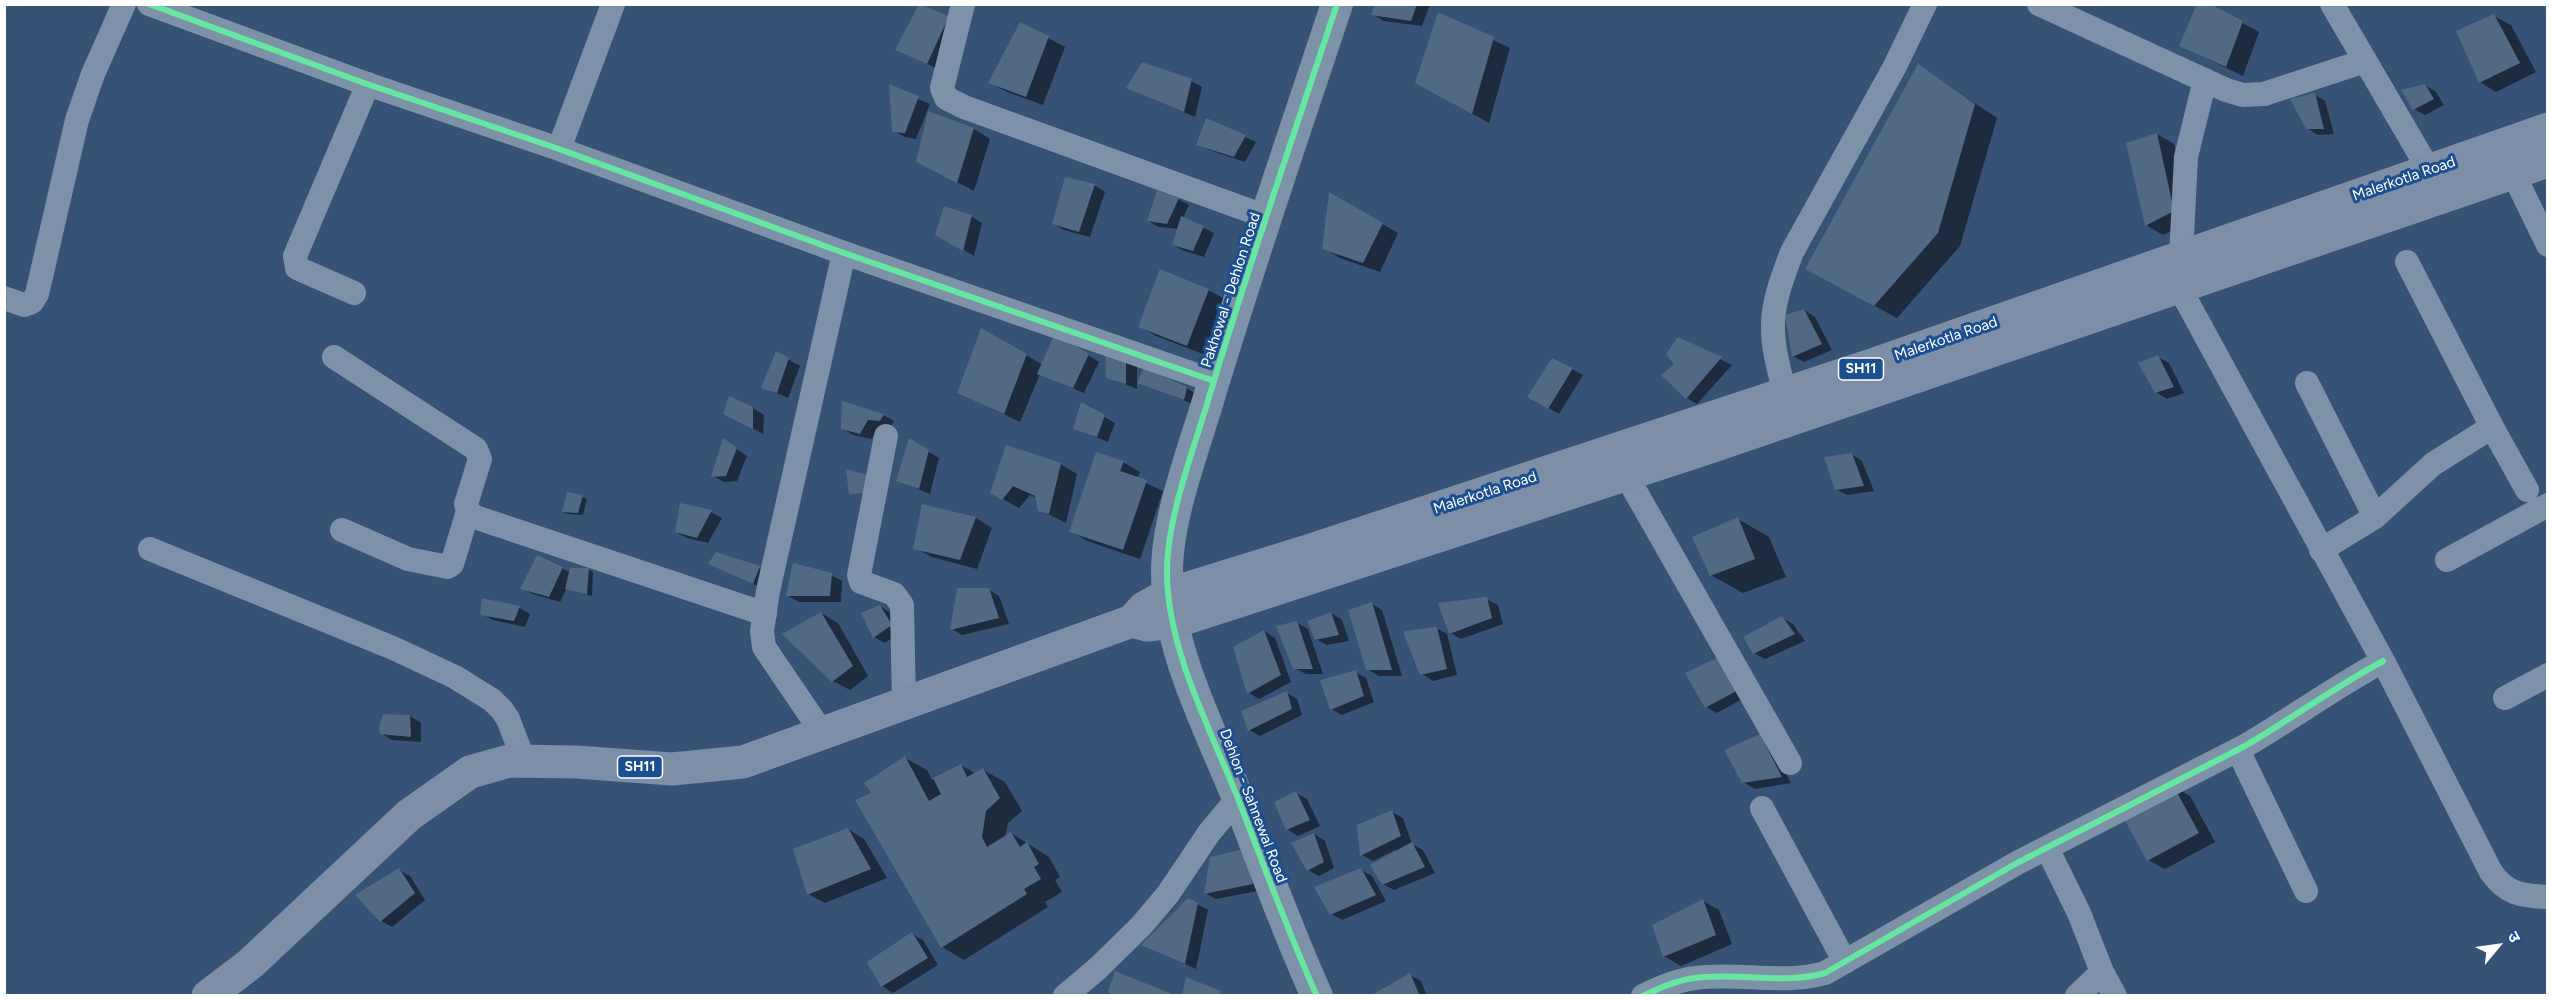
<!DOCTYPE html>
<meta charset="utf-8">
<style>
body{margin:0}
#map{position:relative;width:2552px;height:1000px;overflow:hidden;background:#365274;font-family:Figtree,"Noto Sans Devanagari",sans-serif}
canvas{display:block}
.frame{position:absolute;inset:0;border:6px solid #fff;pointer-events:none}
.north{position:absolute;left:2468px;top:916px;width:60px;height:60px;-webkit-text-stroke:4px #1b4f8f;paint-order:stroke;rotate:61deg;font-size:16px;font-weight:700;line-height:24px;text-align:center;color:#fff}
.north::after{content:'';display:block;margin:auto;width:21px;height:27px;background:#fff;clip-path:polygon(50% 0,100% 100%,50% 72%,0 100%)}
</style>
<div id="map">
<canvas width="2552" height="1000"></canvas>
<div class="frame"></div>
<div class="north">उ</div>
</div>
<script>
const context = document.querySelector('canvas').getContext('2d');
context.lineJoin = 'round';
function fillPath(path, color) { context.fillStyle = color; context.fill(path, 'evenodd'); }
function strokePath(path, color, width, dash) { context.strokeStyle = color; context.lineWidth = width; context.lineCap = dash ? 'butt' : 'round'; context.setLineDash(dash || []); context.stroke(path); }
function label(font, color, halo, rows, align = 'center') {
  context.font = font + ' Figtree,sans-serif'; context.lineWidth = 6; context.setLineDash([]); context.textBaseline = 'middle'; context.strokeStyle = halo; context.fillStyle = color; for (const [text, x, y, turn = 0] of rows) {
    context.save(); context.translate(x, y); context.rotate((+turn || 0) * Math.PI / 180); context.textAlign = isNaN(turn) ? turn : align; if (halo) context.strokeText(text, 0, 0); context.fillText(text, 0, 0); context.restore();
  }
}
const shadow = new Path2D(`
 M1377,4H1430L1422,26L1383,21L1373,14Z
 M2207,4L2259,32L2243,76L2181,46Z
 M1439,14L1510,48L1489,123L1417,82Z
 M2494,16L2511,25L2536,72L2496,92L2480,82Z
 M948,17L938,69L897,50Z
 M1048,38L1065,47L1043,105L1007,92L990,83Z
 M1919,66L1997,118L1960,246L1897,318L1829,281Z
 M1191,81L1202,87L1195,117L1128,88Z
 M2425,85L2436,92L2444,105L2425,115L2414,109Z
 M890,87L930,104L916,139L905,137L894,131Z
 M2315,95L2325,101L2334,134L2318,135L2307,128Z
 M929,113L974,129L990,139L974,191L934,170Z
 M1207,120L1256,142L1245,162L1209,150L1198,144Z
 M2157,134L2174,144L2190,221L2163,235L2146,225L2128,144Z
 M1094,185L1105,192L1090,237L1064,230L1054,224Z
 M1331,194L1398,233L1380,272L1340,258L1324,248Z
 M1178,199L1189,205L1183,218L1214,233L1204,257L1184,251L1173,245L1179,229L1159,227L1148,221Z
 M971,216L982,223L974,256L937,235Z
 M1208,290L1225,299L1203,354L1156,336L1139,326Z
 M1804,310L1815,317L1832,350L1804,362L1793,356Z
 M982,330L1043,365L1055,335L1099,362L1084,393L1040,374L1020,422L959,393Z
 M1678,339L1732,365L1697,404L1687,398L1676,364Z
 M777,353L800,366L788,398L763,387Z
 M1107,354L1137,366V389L1108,377Z
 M2158,357L2169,363L2184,393L2167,399L2156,392Z
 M1572,369L1583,375L1559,414L1529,397Z
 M1139,382L1187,388L1197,395L1195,405Z
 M843,403L883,415L894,421L891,426H880L871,439L853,435L842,428Z
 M1082,404L1115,423L1108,442L1075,428Z
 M753,408L764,415L763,434L736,420Z
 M910,441L939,458L930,494L898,481Z
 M734,447L747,456L737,481L724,482L713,476Z
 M1851,454L1862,461L1874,491L1847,495L1836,489Z
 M1123,462L1140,472L1137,479L1163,491L1140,559L1087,541L1071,531Z
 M1060,464L1077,474L1066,523L1040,510L1037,498L1030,495L1019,508L992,493Z
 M582,497L587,499L583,515L568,514L563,512Z
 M923,506L976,518L992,528L977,569L932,557L915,548Z
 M711,512L722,518L708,543L687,538L676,532Z
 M1738,519L1769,537L1786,577L1743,593L1711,575Z
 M562,568L571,573L588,569L593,572L592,596L567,588L560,602L533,594L522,588Z
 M759,568L770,574L764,589L721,569Z
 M831,575L842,581L841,602H799L788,596Z
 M988,589L999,596L1009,624L962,635L952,629Z
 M1486,599L1498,605L1503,624L1461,639L1450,633Z
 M483,600L520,608L530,614L525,627L493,620L482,614Z
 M1372,604L1382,610L1402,676H1379L1367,669Z
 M880,606L891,613L902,631L885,643L874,637Z
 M821,613L838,623L868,676L850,690L833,681Z
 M1331,613L1342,620L1349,641L1327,645L1316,639Z
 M1782,618L1793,624L1805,641L1765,659L1754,653Z
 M1297,623L1308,629L1323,674H1306L1294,668Z
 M1436,628L1447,634L1457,675L1433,681L1422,674Z
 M1264,631L1275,638L1291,682L1259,699L1249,693Z
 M1721,658L1748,696L1717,713L1706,707Z
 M1355,672L1366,678L1374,702L1342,715L1331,709Z
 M1287,693L1297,699L1302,715L1260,736L1249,730Z
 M384,715L410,716L421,723V742L392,740L381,733Z
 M1760,736L1771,742L1791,783L1755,789L1743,782Z
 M905,758L927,770L932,780L961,765L976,774L983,770L1005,782L1022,811L1008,823L1005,837L1011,833L1049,857L1060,877L1055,880L1062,892L1045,902L1048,907L964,960L942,947L873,794Z
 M2173,786L2190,796L2215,842L2165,869L2148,860Z
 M1296,793L1307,799L1320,826L1298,836L1287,829Z
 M1392,812L1403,818L1412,844L1423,850L1435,873L1394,890L1383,884L1397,852L1395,850L1373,861L1362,855Z
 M848,829L864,839L887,878L825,903L808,894Z
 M1314,834L1325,841L1334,868L1319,876L1308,870Z
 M1244,850L1263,890L1216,899L1205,893Z
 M399,870L410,876L425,900L392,927L381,921Z
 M1361,870L1372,876L1386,901L1342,920L1331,914Z
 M1703,901L1719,910L1732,944L1681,966L1664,956Z
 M1197,904L1208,910L1196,969L1154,950Z
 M912,934L923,940L938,965L893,993L882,986L869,963Z
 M1410,975L1421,981L1427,996H1373Z`);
const building = new Path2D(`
 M919,4L949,16L927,64L895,50Z
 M1375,4H1417L1411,21L1371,15Z
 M2197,4H2210L2243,21L2226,67L2179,46Z
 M1438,12L1494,37L1472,114L1415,83Z
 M2494,14L2520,63L2479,83L2456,31Z
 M1020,22L1049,36L1026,97L988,83Z
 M1142,62L1192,79L1184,112L1126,88Z
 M1918,64L1975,104L1938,233L1874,306L1805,269Z
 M889,84L919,96L905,133L892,132Z
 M2425,84L2434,99L2413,110L2401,90Z
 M2315,93L2324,129H2306L2290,99Z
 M928,111L974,128L957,183L916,162Z
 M1206,118L1246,135L1234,157L1196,145Z
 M2157,133L2174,211L2145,226L2126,143Z
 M1065,177L1095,184L1079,232L1052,224Z
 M1157,190L1179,198L1167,224L1147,221Z
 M1329,192L1383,223L1363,263L1322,249Z
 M944,206L972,215L963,251L935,235Z
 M1181,216L1204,226L1193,251L1172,245Z
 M1160,269L1209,289L1187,346L1138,327Z
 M1804,309L1822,344L1792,357L1785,315Z
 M981,328L1027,354L1004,414L957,393Z
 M1055,333L1089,354L1073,388L1037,374Z
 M1678,337L1722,357L1686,399L1661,375L1674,364L1666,354Z
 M776,351L789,358L777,393L761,388Z
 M1105,352L1126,358V384L1106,378Z
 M2158,355L2174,387L2155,393L2138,363Z
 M1552,358L1573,368L1548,409L1527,397Z
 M1144,367L1187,387L1184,400L1137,383Z
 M729,396L753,407V429L723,414Z
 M842,401L884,414L880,421L868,420L860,434L841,429Z
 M1081,402L1105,415L1097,437L1073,429Z
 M723,438L737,448L726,476L711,477Z
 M909,438L929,450L919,489L896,481Z
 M1006,445L1061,463L1049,514L1038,511L1035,496L1013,486L1002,500L990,493Z
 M1096,452L1124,461L1120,471L1147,480L1123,550L1069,532Z
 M1852,453L1864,486L1835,490L1824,457Z
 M846,469L867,475L866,493L849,494Z
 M567,492L583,495L578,513L562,512Z
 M680,503L712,510L697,538L675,532Z
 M922,504L976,517L960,560L913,549Z
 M1738,517L1755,559L1710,576L1692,537Z
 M716,552L760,566L753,584L708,564Z
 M537,555L563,567L549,597L520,589Z
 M793,563L832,573L830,596H786Z
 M570,568H589L587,594L565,589Z
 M957,588H989L999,618L950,630Z
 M1487,597L1492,618L1449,634L1438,603Z
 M482,598L520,606L514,621L480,615Z
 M1372,602L1392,670H1366L1348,610Z
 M880,605L892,625L873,638L861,613Z
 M821,612L853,666L832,682L782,634Z
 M1331,612L1339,635L1315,640L1307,621Z
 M1782,616L1795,634L1753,654L1743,637Z
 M1297,621L1313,669H1293L1276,626Z
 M1437,627L1447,669L1420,675L1404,635L1405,631Z
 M1264,630L1281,675L1247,694L1233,647Z
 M1721,656L1738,690L1705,708L1685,673Z
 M1356,670L1364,696L1330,710L1320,680Z
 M1287,691L1292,709L1248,731L1241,711Z
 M383,714L410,715L411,737L380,734L379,728Z
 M1760,734L1782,777L1742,783L1724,750Z
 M905,756L929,801L941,794L933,778L961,764L967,777L983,768L1000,798L986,811L982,837L987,847L1011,832L1020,847L1027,842L1039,864L1034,867L1041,879L1024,889L1027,894L941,948L855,800L871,793L864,783Z
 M2173,785L2199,833L2147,861L2121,813Z
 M1296,791L1310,820L1286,830L1274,802Z
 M1392,810L1401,836L1360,856L1357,825Z
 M848,828L871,869L807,895L793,849Z
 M1314,833L1324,862L1307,871L1291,843Z
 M1412,842L1425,867L1382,885L1370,865Z
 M1244,849L1253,884L1204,894L1210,857Z
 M399,868L415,893L380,922L355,895Z
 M1361,868L1376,895L1330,915L1314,887Z
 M1188,898L1198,903L1185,964L1141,945Z
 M1703,899L1716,935L1663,957L1652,925Z
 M912,932L928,958L881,987L867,962Z
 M1115,971L1170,993L1169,996H1113L1108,992Z
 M1410,973L1420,996H1370Z
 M1186,977L1221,991L1220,996H1182Z`);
const minor = new Path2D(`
 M149,4L364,83L559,149L844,253L1214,381
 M963,4L942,88L946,98L964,107L1267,217
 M2039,4L2226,90L2243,95L2264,94L2365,61
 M2332,4L2429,170
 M559,149L613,4
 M2513,173L2548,245
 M2181,257L2186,157L2205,80
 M2407,262L2492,427
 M2179,287L2383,661L2491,872C2506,894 2522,896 2548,897
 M354,293L297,268L295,256L368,84
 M4,298L24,305L32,302L37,294L77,120L93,74L124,4
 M334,357L476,449L480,459L466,504L468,511L475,517L765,614
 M2307,383L2375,517
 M1785,394C1780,373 1773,351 1773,329C1772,303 1783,276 1792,252L1894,68L1925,4
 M886,436L859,575L861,582L894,594L902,605L904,705
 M1626,475L1790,763
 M342,530L408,559L448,567L452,564L468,511
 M150,549L393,648L455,677L492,700L502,710L508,719L524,761
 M2321,550L2375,517L2433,464L2492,427L2527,490
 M2447,560L2548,505
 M2505,698L2548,675
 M823,734L764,647L762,631L768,591L844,253
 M2238,750L2306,891
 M1762,808L1845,962
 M2047,848L2079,913L2102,972L2115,996
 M1065,996L1097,969L1141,926L1168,894L1209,833L1238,798
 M1643,996C1659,988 1677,980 1695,978C1738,972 1783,985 1825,973L2017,863L2245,746C2291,719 2335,687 2383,661
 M2077,996L2102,972`);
const tertiary = new Path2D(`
 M1317,996C1287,930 1263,863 1237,796C1209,727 1167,647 1167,572C1167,519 1192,454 1207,404C1247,270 1293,137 1337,4`);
const primary = new Path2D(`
 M1132,621L1147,625L1174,622L1319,575L1707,448L2548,161
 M208,996L250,964L409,815L470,772L509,761L576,762L672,769L743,762L1132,621L1144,608L1169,594L1308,551L1872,365L2548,129`);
const cycleway = new Path2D(`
 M149,4L364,83L559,149L844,253L1214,381
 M1317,996C1287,930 1263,863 1237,796C1209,727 1167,647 1167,572C1167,519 1192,454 1207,404C1247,270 1293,137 1337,4
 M1643,996C1659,988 1677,980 1695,978C1738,972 1783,985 1825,973L2017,863L2245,746C2291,719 2335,687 2383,661`);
const shields = [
 [1861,369,45],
 [640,767,45]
];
const shieldNames = [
 ["SH11",1861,369],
 ["SH11",640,767]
];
const streetNames = [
 ["Malerkotla Road",2404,179,-19],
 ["Pakhowal - Dehlon Road",1231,290,-72],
 ["Malerkotla Road",1946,339,-19],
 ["Malerkotla Road",1485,493,-18],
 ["Dehlon - Sahnewal Road",1253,806,69]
];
fillPath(shadow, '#0007');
fillPath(building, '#526984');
strokePath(minor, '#7d92a8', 24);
strokePath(tertiary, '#7d92a8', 32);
strokePath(primary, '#7d8ea7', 33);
strokePath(cycleway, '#66e7a1', 6);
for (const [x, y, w] of shields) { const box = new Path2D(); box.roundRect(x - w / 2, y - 11, w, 22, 4.5); context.fillStyle = '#1b4f8f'; context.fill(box); strokePath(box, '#fff', 1.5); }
label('bold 14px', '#fff', null, shieldNames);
label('15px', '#fff', '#1b4f8f', streetNames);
</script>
